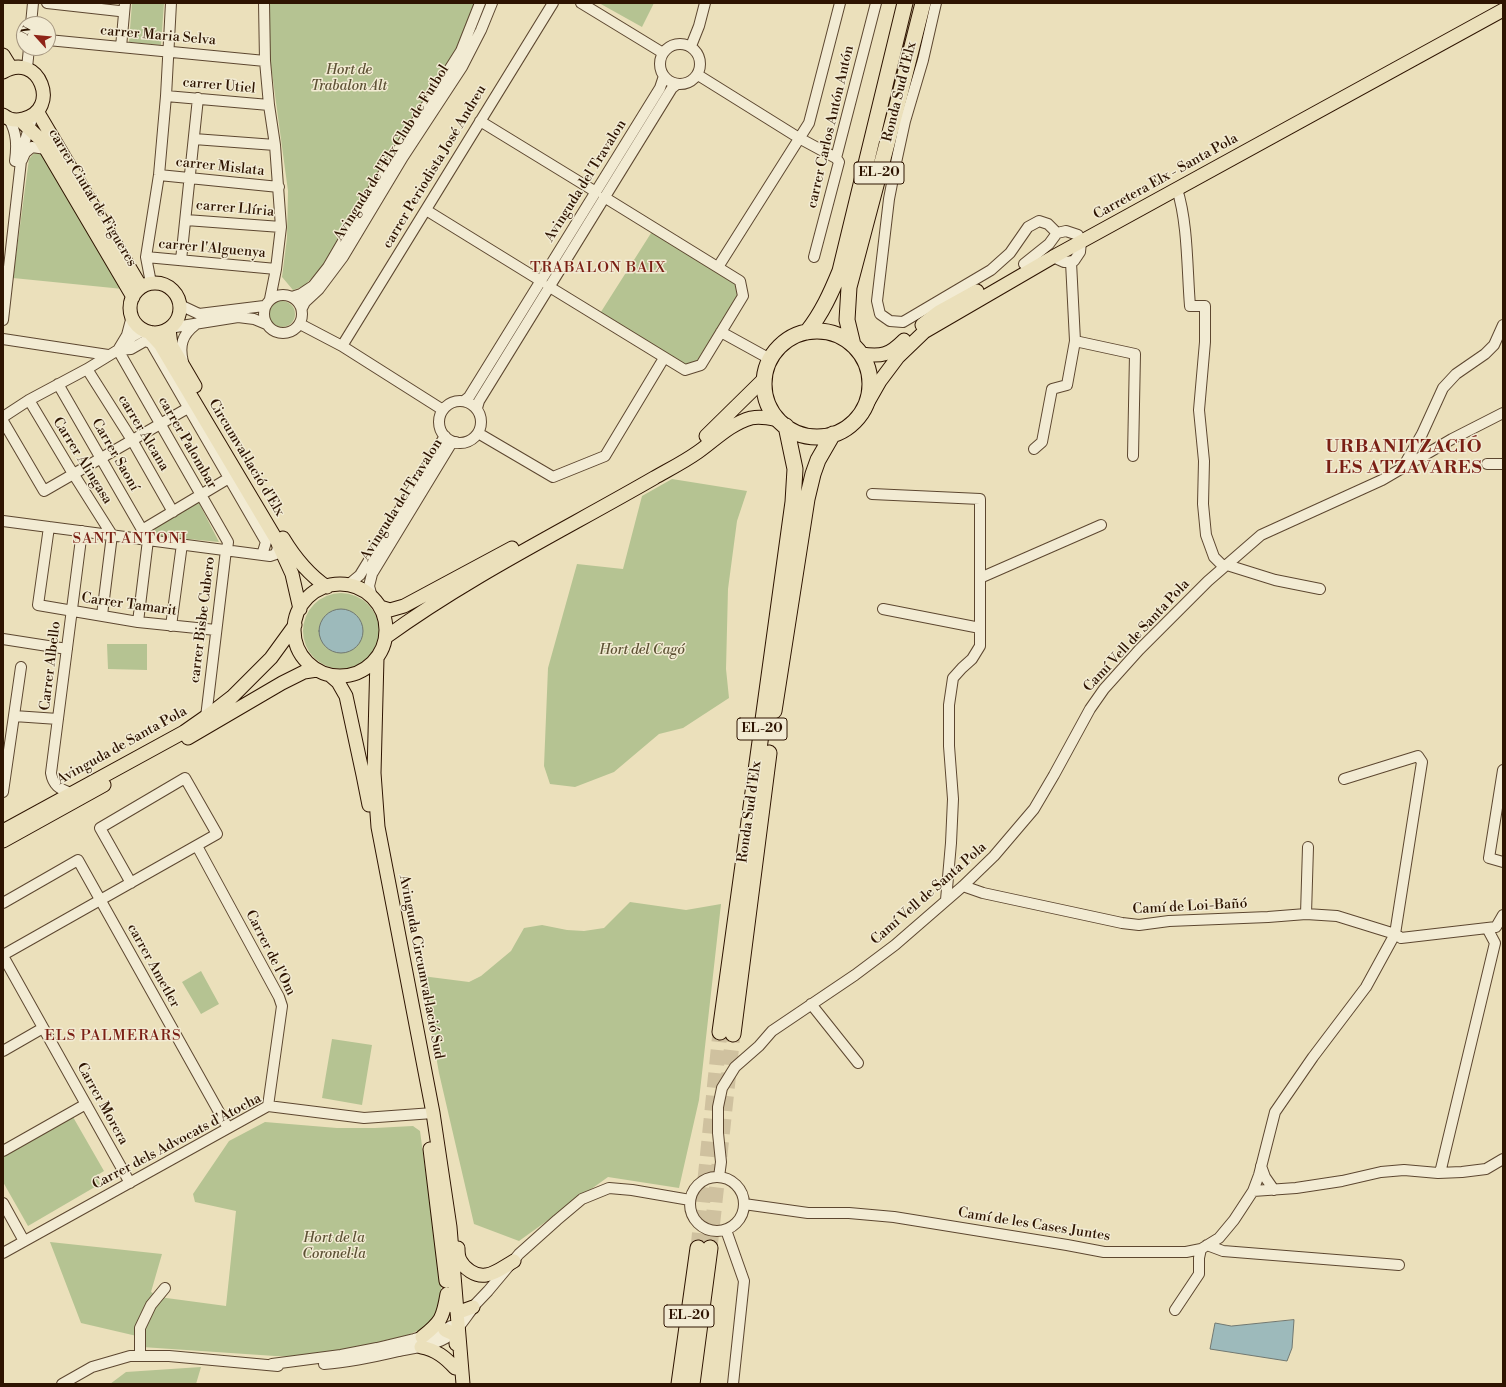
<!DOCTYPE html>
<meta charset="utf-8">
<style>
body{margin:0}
#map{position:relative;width:1506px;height:1387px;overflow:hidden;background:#ebe0bb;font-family:"Libre Bodoni",serif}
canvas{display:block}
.frame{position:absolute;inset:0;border:4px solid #2e1401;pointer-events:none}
.north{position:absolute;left:16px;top:16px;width:40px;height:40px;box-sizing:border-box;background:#f2ebd3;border:1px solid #a4957f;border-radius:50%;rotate:297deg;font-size:11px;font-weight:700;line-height:16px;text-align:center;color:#2e1401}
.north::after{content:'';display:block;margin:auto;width:14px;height:18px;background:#8f2418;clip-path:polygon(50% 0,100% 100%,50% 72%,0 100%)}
</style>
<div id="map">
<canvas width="1506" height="1387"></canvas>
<div class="frame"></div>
<div class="north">N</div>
</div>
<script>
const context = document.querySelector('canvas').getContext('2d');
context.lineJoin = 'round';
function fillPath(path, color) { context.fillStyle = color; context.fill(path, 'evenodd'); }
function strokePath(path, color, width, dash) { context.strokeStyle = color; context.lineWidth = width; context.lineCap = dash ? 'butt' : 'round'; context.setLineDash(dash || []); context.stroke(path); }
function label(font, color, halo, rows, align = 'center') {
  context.font = font + ' "Libre Bodoni",serif'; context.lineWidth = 3; context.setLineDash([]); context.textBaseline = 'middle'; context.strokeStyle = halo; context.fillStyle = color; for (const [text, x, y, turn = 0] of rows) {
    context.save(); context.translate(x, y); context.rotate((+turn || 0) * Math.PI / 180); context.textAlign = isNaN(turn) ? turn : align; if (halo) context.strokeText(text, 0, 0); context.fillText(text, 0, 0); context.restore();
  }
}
const green = new Path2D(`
 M132,3H164L161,45L129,42Z
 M270,3H474L458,50L326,263L304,286L293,290L282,277L287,238L288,191L270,58Z
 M599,3H654L642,27Z
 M36,151L44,155L123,289L13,278L29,159Z
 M653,230L735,281L738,292L737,297L698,359L695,363L683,365L599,315Z
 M269 314a13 13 0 1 1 26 0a13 13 0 1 1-26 0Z
 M672,479L747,491L737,521L728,589L726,669L729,698L683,728L659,734L614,772L575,787L550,784L544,766L548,668L577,564L623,569L642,496Z
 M198,501L219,542L158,536L153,527Z
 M303 631a38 38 0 1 1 76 0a38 38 0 1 1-76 0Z
 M107,644H147V670L108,669Z
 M630,902L686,910L721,904L699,1100L679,1188L608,1177L519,1241L474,1224L439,1073L422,976L469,982L481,976L511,951L524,928L542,925L567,930L584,931L604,928Z
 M201,971L219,1004L201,1014L182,982Z
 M332,1039L372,1045L362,1105L322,1098Z
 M73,1117L104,1171L96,1176L100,1184L28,1226L3,1182V1157Z
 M265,1122L337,1128H375L413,1126L420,1131L442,1294L436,1317L426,1327L408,1335L331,1353L299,1357L275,1356L142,1347L141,1337L81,1323L50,1242L162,1254L151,1292L159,1297L226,1306L236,1211L195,1202L193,1194L229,1141Z
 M201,1367L196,1384H110L126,1372Z`);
const water = new Path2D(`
 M319 631a22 22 0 1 1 44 0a22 22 0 1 1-44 0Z
 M1294,1320L1292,1348L1287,1361L1210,1349L1215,1323L1231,1326Z`);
const highwayTunnel = new Path2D(`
 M698,1248L720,1032
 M710,1248L733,1034`);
const minor = new Path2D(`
 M47,3L119,11
 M264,3L265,61L269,105L275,145L281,227L276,269L270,299
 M581,3L663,53
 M936,3L923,60L905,121L897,158L889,199L877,301L880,314L890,321L903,322L991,270L1010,253L1028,227L1039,221L1048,224L1057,233
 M31,24L33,3
 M48,40L265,61
 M660 64a20 20 0 1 1 40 0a20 20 0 1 1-40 0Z
 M691,46L699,26L705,3
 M121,47L125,3
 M27,68L29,48
 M698,75L799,138L836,158
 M166,96L269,105
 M9,119C17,133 17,146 15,161
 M480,121L596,192
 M194,139L275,145
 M22,160L25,153L32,147L46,149
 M159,175L279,187
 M1177,189C1188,223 1187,270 1190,306H1205V342L1199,410L1204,461L1203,504L1206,535L1214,557L1224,567
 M426,210L541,281
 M186,220L281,227
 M146,257L276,269
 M814,257L839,162L836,158L876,3
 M1053,257L1064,262L1074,261L1080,252L1081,242
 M181,260L198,98
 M1024,264L1049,244L1057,233L1066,231L1078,235
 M718,267L809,123L840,3
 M151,283L146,257L159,175L166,96L171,3
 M548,286L685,370L701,365L743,296L740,281L604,197
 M264 314a19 19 0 1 1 38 0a19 19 0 1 1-38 0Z
 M292,297L301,294L313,286L328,267L370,195L461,51L480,3
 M180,305L199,314L264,306
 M302,308L305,302L319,289L343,257L403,157L462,67L481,30L492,3
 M3,320L21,161L23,147L31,122
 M300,324L342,346L443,410
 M169,328L238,317L254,319L266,324
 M721,332L770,359
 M3,339L108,355
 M1075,341L1135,354L1133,456
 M124,343L133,336L144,330
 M342,346L553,3
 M118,350L131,349L145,341L151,343L266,542L262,555
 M118,350L228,542L227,550
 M183,362C179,346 182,335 195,325
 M87,369L132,440L173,512
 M58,384L148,540L138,622
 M29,400L69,467L112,535L102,615
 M464,401L469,397L660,88L664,76
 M439 422a21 21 0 1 1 42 0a21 21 0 1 1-42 0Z
 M477,408L479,401L672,88L677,84
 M3,417L29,400L87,369L118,350L127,335L132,316
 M3,421L44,491L188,408
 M478,433L553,477L605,456L664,358
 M1034,449L1042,442L1052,389L1067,385L1075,341L1071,262
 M1487,464H1503
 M1403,467L1422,434L1443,388L1456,374L1485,354L1494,345L1503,325
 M872,494L980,499V646L972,659L962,668L953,678L949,705V746L953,799L951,843L946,900
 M3,521L270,556L276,554L278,547L277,543
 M49,527L38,605L138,622L216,630
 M142,530L229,478
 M1227,565L1275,580L1320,589
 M980,578L1101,525
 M348,585L360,575L445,436
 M372,597L369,586L372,574L451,444L456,442
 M883,609L980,628
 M171,626L182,544
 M3,639L67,649
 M14,716L58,719
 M206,717L226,550
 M1503,770L1489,858L1503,862
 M3,792L21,667
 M71,793C59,789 53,785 51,773L82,531
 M197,846L279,997L282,1006L268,1106
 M963,886L983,893L1122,923L1139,925L1169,921L1268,917L1306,914L1337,916L1395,934L1401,938L1496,927L1503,915
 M3,903L78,860L228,1128
 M1306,914L1308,847
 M3,955L217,834L185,778L100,828L131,883
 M3,956L130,1183
 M811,1004L858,1063
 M3,1051L43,1028
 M3,1151L86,1104
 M1261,1166L1265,1177L1274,1190
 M1440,1173L1495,943L1487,928
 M690 1204a27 27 0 1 1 54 0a27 27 0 1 1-54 0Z
 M719,1177L721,1162L718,1133V1107L722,1088L735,1067L759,1046L772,1031L855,975L895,945L963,886L994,856L1034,809L1054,775L1090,709L1104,689L1139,650L1208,581L1261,535L1382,480L1452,439L1503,413
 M1253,1191L1259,1175L1275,1112L1313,1057L1366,987L1395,934L1422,762L1418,756L1344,779
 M3,1203L24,1241
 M744,1204L808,1213H849L894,1217L1067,1245L1104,1252H1186L1201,1249L1219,1238L1234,1220L1253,1191L1296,1188L1342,1181L1381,1172L1404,1170L1438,1173L1462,1172L1486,1169L1503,1159
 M726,1230L744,1281L733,1384
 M1207,1245L1223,1251L1399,1265
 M3,1253L268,1106L364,1118L433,1113
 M1175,1310L1199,1274V1258L1201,1249
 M468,1312L488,1291L519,1254L557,1220L582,1199L609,1188L632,1190L690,1200
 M140,1356V1328L151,1305L165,1288
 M272,1364L341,1355L377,1348L414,1339L445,1330L451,1326
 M324,1364C350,1362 374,1357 399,1351C415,1348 432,1346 446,1338C458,1331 465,1318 473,1308
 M62,1384L92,1367L130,1356H169L278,1366`);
const major = new Path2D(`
 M3,55L11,68
 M3,72C39,50 62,110 23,119C16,121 9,120 3,115
 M37,111L141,287
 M20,120L40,139L133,297
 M130 308a25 25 0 1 1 50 0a25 25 0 1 1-50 0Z
 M922,325L939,312L977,291
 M169,329L171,345L195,386
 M149,332L160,344L276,539L292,574L300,609
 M861,354C882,357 889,355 904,340
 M868,402L880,381L898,357L924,332L1053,257L1503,10
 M706,436L764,379
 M283,538C295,558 308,574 327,587
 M294 630a46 46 0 1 1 92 0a46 46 0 1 1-92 0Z
 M380,607L390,610L404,606L512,548
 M386,637C470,576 564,530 654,478C668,470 684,462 698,452C715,440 730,424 751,418C761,416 769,418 778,420
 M377,658L374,773L378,827L433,1113L450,1227L463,1384
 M330,675L338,682L346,696L363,775L369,805
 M188,738L282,683L304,672L317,670
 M3,831L184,732L214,711L232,697L271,658L295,625
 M3,841L104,785
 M430,1149L446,1281
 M458,1248C458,1251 458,1256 460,1260C464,1268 475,1277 486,1275C495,1274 505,1266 514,1261
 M453,1302L454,1307L462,1311L473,1307
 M445,1330L456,1335V1344
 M422,1337C441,1322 443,1318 447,1294
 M421,1347C436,1350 445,1357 455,1368`);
const highway = new Path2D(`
 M764 384a53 53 0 1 1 106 0a53 53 0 1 1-106 0Z
 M807,332C822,313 831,293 840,271L905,3
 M853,345L847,320L849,287L898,102L923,3
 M774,711L807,499L813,474L818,460L833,434
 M720,1032L793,502L795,469L786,426
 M733,1034L769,753
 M679,1384L698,1248
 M692,1384L710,1248`);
const shields = [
 [879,173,50],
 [762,729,50],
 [689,1316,50]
];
const shieldNames = [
 ["EL-20",879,173],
 ["EL-20",762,729],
 ["EL-20",689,1316]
];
const streetNames = [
 ["carrer Maria Selva",158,36,5],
 ["carrer Utiel",219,86,5],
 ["Ronda Sud d'Elx",900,92,-76],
 ["carrer Carlos Antón Antón",831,127,-77],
 ["Avinguda de l'Elx Club de Futbol",392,153,-58],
 ["carrer Mislata",220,167,6],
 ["carrer Periodista José Andreu",435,167,-59],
 ["Carretera Elx - Santa Pola",1166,177,-29],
 ["Avinguda del Travalon",586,181,-58],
 ["carrer Ciutat de Figueres",92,198,59],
 ["carrer Llíria",235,209,5],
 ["carrer l'Alguenya",212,249,5],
 ["carrer Alcana",143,433,59],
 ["carrer Palombar",187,443,60],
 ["Carrer Saoní",115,455,60],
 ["Circumval·lació d'Elx",246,458,59],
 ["Carrer Alingasa",82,461,58],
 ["Avinguda del Travalon",402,500,-58],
 ["Carrer Tamarit",129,605,8],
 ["carrer Bisbe Cubero",203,620,-83],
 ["Camí Vell de Santa Pola",1137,636,-47],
 ["Carrer Albello",51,666,-83],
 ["Avinguda de Santa Pola",122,746,-29],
 ["Ronda Sud d'Elx",750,812,-82],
 ["Camí Vell de Santa Pola",929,894,-41],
 ["Camí de Loi-Bañó",1190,907,-3],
 ["Carrer de l'Om",270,953,63],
 ["carrer Ametler",153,966,61],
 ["Avinguda Circumval·lació Sud",421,967,79],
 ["Carrer Morera",102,1104,61],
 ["Carrer dels Advocats d'Atocha",177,1142,-28],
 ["Camí de les Cases Juntes",1034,1225,9]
];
const parkNames = [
 ["Hort de",349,71],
 ["Trabalon Alt",349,87],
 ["Hort del Cagó",642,651],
 ["Hort de la",334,1239],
 ["Coronel·la",334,1255]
];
const neighbourhoodNames = [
 ["TRABALON BAIX",598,268],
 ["SANT ANTONI",130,539],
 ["ELS PALMERARS",113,1036]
];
const districtNames = [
 ["URBANITZACIÓ",1404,448],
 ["LES ATZAVARES",1404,469]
];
fillPath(green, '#b5c392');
fillPath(water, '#9dbabb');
strokePath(water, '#717871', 1);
strokePath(highwayTunnel, '#cfc19f', 15, [15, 8]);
strokePath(minor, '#5d4730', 12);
strokePath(major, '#2e1401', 15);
strokePath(highway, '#2e1401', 17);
strokePath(minor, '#f2ebd3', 10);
strokePath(major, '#ebe0bb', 13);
strokePath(highway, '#ebe0bb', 15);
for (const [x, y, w] of shields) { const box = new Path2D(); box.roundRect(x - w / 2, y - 11, w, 22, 3); context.fillStyle = '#f2ebd3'; context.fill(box); strokePath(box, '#2e1401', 1); }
label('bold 13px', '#2e1401', null, shieldNames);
label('14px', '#2e1401', '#f2ebd3', streetNames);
label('italic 14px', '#5d5134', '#f2ebd3', parkNames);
context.letterSpacing = '1px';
label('15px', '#7a1f14', '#f2ebd3', neighbourhoodNames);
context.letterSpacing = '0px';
context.letterSpacing = '1px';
label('bold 18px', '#7a1f14', '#f2ebd3', districtNames);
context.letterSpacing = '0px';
</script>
